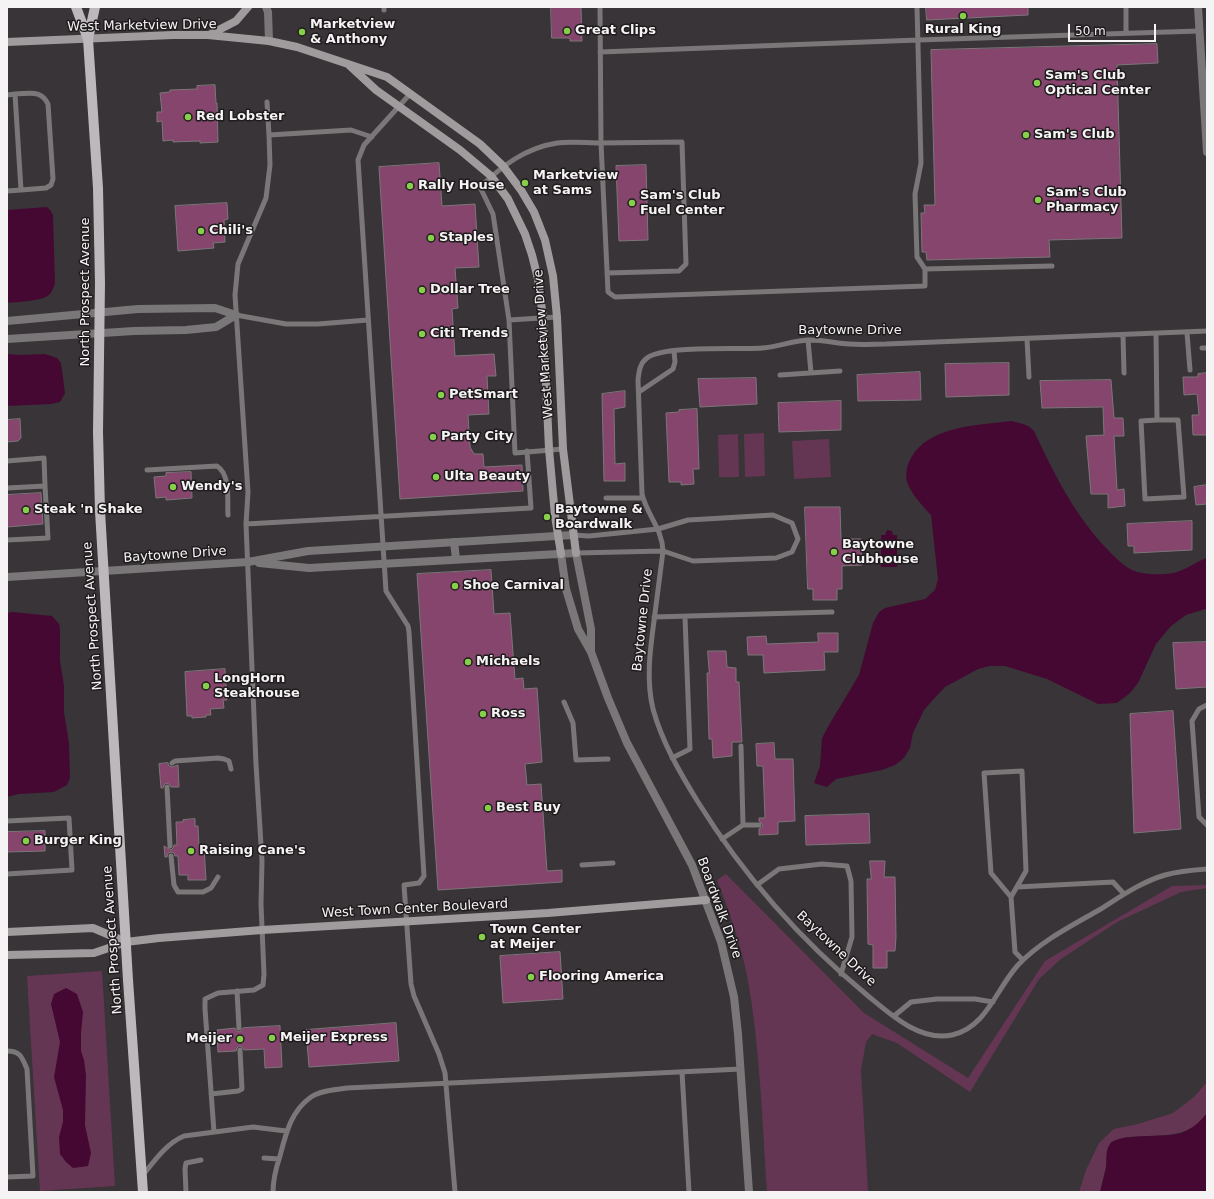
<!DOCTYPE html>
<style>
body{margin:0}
#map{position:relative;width:1214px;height:1199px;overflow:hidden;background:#393437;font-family:"DejaVu Sans",sans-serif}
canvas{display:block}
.frame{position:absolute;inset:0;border:8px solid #f6f3f4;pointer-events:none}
.scale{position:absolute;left:1068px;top:24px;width:88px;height:18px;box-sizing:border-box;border:2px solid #f6f3f4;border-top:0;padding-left:5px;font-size:12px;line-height:14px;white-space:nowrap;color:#f6f3f4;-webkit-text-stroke:3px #1f1c1e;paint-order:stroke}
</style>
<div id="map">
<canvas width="1214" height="1199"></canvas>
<div class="frame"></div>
<div class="scale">50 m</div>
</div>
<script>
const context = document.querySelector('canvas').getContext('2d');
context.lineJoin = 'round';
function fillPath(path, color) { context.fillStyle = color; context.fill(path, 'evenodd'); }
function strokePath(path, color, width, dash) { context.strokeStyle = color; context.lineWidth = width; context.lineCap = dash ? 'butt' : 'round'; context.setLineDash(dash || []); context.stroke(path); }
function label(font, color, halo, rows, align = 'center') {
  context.font = font + ' "DejaVu Sans",sans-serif'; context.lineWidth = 3; context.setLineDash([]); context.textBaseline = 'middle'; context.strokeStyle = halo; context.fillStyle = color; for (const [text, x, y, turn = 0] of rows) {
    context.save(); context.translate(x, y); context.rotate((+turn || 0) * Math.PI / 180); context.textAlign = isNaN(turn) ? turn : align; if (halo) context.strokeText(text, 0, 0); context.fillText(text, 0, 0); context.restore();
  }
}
const green = new Path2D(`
 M764,433L765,476L745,477L744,434Z
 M738,434L739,477H719L718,435Z
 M829,439L831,477L794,479L792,441Z
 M726,874L864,1013L968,1078L1045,961L1172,886L1207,885V888L1181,892L1117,922L1061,959L1039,979L970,1092L897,1043L872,1034L866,1042L861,1070L868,1192H767C762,1119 760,1046 747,975C740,942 729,911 717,880Z
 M102,971L115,1186L40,1191L27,976Z
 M1207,1082C1207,1089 1209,1107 1207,1113C1194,1140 1150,1135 1126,1137C1121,1138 1116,1141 1111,1142L1107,1151L1106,1166L1100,1192H1079L1086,1170L1099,1143L1114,1129L1138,1124L1173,1113L1194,1097Z`);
const water = new Path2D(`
 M47,207L50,210L53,215L55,283C54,287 52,292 49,295C42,301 17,302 7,303V210Z
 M7,354L20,355L45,354L57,358L61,363L65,393L60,402L51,404L7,406Z
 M1011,421C1020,423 1028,424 1034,431C1054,474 1075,516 1108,550C1115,557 1122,565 1132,570C1141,574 1154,575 1165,574C1181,574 1193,563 1207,558V610L1205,609L1186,615L1171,626L1156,644L1138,683L1130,693L1117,703L1098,704L1047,679L1005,666H990L978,669L945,687L931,702L924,710L913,733L910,748L904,758L895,765L882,770L836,779L827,787L814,783L820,766L822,738L829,725L859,675L873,623L879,612L885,608L925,599L935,590L938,579L931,515L928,512C920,503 911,493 907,482C905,474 907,465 911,458C928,426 979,425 1011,421Z
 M887,530L892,531L893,535H897V567H881V535H885Z
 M13,612L52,616L59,624L60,629V661L64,686V712L69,743L70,778L67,785L54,792L19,794L7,797V613Z
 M66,988L77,994L83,1012L81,1034V1051L84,1060L86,1075L85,1125L91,1153L88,1166L73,1168L66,1162L60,1154L59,1137L63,1122V1110L54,1077L60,1042L51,1004L54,994Z
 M1207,1113V1192H1100C1102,1184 1104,1176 1106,1168C1107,1160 1105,1151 1110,1144C1118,1133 1165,1138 1181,1133C1192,1129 1200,1122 1207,1113Z`);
const building = new Path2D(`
 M551,7H581L582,41H570V38H552Z
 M926,7H1028V15L927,20Z
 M1157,44L1158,63L1117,65L1122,238L1049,240L1050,257L927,260L926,252H922L921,213H925L924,205H935L931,50Z
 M215,85L216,103H217L218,142L200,143V141L173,142V140L163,141L162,121L157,122V112H162L160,93L170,92V90L197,89V86Z
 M439,163L442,206L475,204L479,267L455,268L458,308L452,309L455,356L494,354L496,376H487L489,414L468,415L470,447L474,454H483L484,467L522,465L523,491L400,499L379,167Z
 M646,165L648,240L619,241L616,166Z
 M227,203L228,219L224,220L225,242L213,243L214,248L178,251L175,206Z
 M1009,363V395L946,397L945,364Z
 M920,372L921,400L858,401L857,375Z
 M1207,373V435H1193L1192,415H1199L1197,394L1184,395L1183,377H1198V374Z
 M756,378L757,404L700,407L698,379Z
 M1111,380L1114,418H1123L1124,436H1114L1117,490L1124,489L1125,506L1108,508V494H1091L1086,436L1104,435L1103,407L1042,408L1040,381Z
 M625,391V407L614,409L615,464L625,463V481H604L602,394Z
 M841,401V430L779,432L778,403Z
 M697,409L699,469H693L694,484L681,485V482H669L666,413L679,412V410Z
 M20,419L21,438L18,441L7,442V420Z
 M191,472L192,498L166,500V497L156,498L154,477L166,476V473Z
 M1207,485V504L1196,505L1194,487Z
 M41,493L43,524L7,527V495Z
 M805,507H840L841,539H861L862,565L842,566V589H837V600H813V589H808Z
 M1192,521V550L1134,553V546H1128L1127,524Z
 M491,570L494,614L510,613L515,679L523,678L524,689L537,688L542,762L525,764L527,785L541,784L547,871L562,870V882L438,890L417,574Z
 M818,633H838V652H824L825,670L764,673L763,655H748L747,637L766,636L767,644L818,642Z
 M1207,642V687L1176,689L1173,643Z
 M708,651H726L727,667L736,668V682H739L742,742H732V756L713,758L712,739H709L707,673H709Z
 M225,669L227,700H223L224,708L210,709L211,715H206V717L192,718V716H187L185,672Z
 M1173,711L1181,829L1134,833L1130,714Z
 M774,743L775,759H793L795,821L778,822V834L759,835V829L762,827L763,825L759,821V818H765L763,766H757L756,744Z
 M168,763L169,766L172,767L178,765L179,787H171L169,784L166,783L164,785L163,788H161L159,764Z
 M869,814L870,843L806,845L805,816Z
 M195,819V826H198L199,847H204L206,880H188V875H179L178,856H175L174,853L171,852L168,853L167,857H165L164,846L171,850L173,848L174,845H177L176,822H183V820Z
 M45,831V851L7,852V832Z
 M870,861H885L884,877H895L896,937L895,951H887V968H873V945L868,944L867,879H871Z
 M560,952L563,999L503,1003L500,956Z
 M396,1023L399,1061L309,1067L306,1030Z
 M280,1026L282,1067L265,1068L264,1049L244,1050L242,1047L239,1046L237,1048L236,1051L218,1052L217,1030L235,1028L237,1031L240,1032L243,1028Z`);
const service = new Path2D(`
 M384,7V10
 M1126,7V33
 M600,52L918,40L1199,31
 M15,94C29,94 41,89 48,104L53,179L51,185L46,188L21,190
 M410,94L364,145L358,160L386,591L408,626L409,632L424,876L419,883L404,885L411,984L414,996L439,1054L445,1073L455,1192
 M7,95L15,94L21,190L7,191
 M267,102L269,135
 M925,269L1052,266
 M607,273L679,271L686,264L682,142L601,143L608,292L615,297L925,286V269L917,257L915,194L921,163L917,7
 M236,315L286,324H318L368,320
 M509,320L557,317
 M1207,331L886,344C874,344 861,345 849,344C836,343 823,340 810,340C794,340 778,347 762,348C738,350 664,345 647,358C640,363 639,371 638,380L642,494C647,515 662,528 663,551C660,574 657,597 654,621C650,650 646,680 653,709C662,742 680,773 698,802C744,876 799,939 867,995C890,1014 920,1042 952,1035C987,1027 996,989 1018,965C1041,941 1071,926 1099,910C1120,897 1141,882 1165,875C1179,871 1193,870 1207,869
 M1187,333L1190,370
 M1156,334L1157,420L1141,421L1145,499L1184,497L1178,420H1157
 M1123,335L1124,373
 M1027,339L1029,377
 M808,340L811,373
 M1202,348H1207
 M780,375L840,371
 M639,392L673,369L675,362L674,351
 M563,449L515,453L509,320L493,214L480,187C502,166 525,148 557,143C572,141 587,143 601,143L600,7
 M7,461L44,458L45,486L7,488
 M147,470L217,466C231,475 227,500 228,515
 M606,498H643
 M246,524L531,508L527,451
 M573,535L589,536L658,529L688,520L706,519L773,515L792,523L798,539L792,552L776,558L693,561L663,551L576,553
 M7,540L48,538L45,486
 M654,617L832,612
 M564,702L573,723L576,760L608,759
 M1207,705L1199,709L1192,721L1199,817L1207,825
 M672,758L690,749L685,617
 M172,763L175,761L218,758L224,759L229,761L231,769
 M167,787L170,846
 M7,821L69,818L72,870L7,874
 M743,825H759
 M722,839L743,825L741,746
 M171,856L174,885L178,892H203L211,888L218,877
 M582,865L613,863
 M757,885L779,869L822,864L847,866L851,881L852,937L841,974
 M1017,887L1113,882L1124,894
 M1011,897L1026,871L1022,771L984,773L991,873L1011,897L1015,952L1023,960
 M237,991L239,1028
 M894,1016L911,1002L937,999H975L993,1002
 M7,1051C21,1051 22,1058 27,1069L33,1176L7,1177
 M682,1072L689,1192
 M211,1094L238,1091L242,1089L240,1050
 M214,1132L205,1009V999L218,993L254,990L263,985L264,974L261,904L262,861L256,764L246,524L248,492L235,295L238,264L266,198L270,165L269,135L351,130L372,137
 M264,1158L279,1159
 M143,1175C155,1160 167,1143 184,1136L253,1127L286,1131
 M186,1192L185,1169L186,1163L201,1160
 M273,1192C273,1179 276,1168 280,1156C286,1133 291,1111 311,1097C321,1090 336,1090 347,1088L741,1069`);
const minor = new Path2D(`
 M1198,7L1207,152
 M454,542L456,559`);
const tertiary = new Path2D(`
 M266,7L268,12L269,41
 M7,321L138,309L215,308L236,315
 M7,339L134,331L186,330L216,327L236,315
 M561,554L566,589L578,629L591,652L608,698L627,743L692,865L721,942L734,997L738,1034L749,1192
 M259,563L309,568L576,553L591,629V652
 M7,577L248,562L308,551L573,535`);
const secondary = new Path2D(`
 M209,35L236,21L248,7
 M7,42L173,35H208L269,41L297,47L387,77L480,144L503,166L521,190L534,212L545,240L553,276L557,317L563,449L576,553
 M349,65L376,90L460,150L491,176L508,199L525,234L532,255L538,279L543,318L549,449L555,516L561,554
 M7,932L93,928L126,942
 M7,955L94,953L126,942L159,938L262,930L548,913L706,900`);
const primary = new Path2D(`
 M76,7L88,39L98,188L100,283L98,432L100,511L128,980L143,1192
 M88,39L95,7`);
const markers = [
 [963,16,4,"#87cf4a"],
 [567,31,4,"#87cf4a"],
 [302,32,4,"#87cf4a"],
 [1037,83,4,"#87cf4a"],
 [188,117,4,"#87cf4a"],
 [1026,135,4,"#87cf4a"],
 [525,183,4,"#87cf4a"],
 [410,186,4,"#87cf4a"],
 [1038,200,4,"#87cf4a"],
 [632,203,4,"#87cf4a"],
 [201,231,4,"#87cf4a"],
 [431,238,4,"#87cf4a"],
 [422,290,4,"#87cf4a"],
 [422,334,4,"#87cf4a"],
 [441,395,4,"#87cf4a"],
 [433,437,4,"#87cf4a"],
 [436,477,4,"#87cf4a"],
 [173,487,4,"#87cf4a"],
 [26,510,4,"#87cf4a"],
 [547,517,4,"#87cf4a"],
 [834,552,4,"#87cf4a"],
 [455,586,4,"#87cf4a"],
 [468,662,4,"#87cf4a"],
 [206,686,4,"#87cf4a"],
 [483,714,4,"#87cf4a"],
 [488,808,4,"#87cf4a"],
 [26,841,4,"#87cf4a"],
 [191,851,4,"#87cf4a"],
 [482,937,4,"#87cf4a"],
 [531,977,4,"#87cf4a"],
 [272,1038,4,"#87cf4a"],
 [240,1039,4,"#87cf4a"]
];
const poiNames = [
 ["Marketview",310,25],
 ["& Anthony",310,40],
 ["Rural King",963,30,"center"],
 ["Great Clips",575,31],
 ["Sam's Club",1045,76],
 ["Optical Center",1045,91],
 ["Red Lobster",196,117],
 ["Sam's Club",1034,135],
 ["Marketview",533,176],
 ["at Sams",533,191],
 ["Rally House",418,186],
 ["Sam's Club",1046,193],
 ["Pharmacy",1046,208],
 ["Sam's Club",640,196],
 ["Fuel Center",640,211],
 ["Chili's",209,231],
 ["Staples",439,238],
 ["Dollar Tree",430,290],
 ["Citi Trends",430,334],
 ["PetSmart",449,395],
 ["Party City",441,437],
 ["Ulta Beauty",444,477],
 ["Wendy's",181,487],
 ["Steak 'n Shake",34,510],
 ["Baytowne &",555,510],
 ["Boardwalk",555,525],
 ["Baytowne",842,545],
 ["Clubhouse",842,560],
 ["Shoe Carnival",463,586],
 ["Michaels",476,662],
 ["LongHorn",214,679],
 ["Steakhouse",214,694],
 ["Ross",491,714],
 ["Best Buy",496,808],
 ["Burger King",34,841],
 ["Raising Cane's",199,851],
 ["Town Center",490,930],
 ["at Meijer",490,945],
 ["Flooring America",539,977],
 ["Meijer Express",280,1038],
 ["Meijer",232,1039,"right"]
];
const streetNames = [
 ["West Marketview Drive",142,26,-1],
 ["North Prospect Avenue",86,292,-90],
 ["Baytowne Drive",850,331],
 ["West Marketview Drive",544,344,-94],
 ["Baytowne Drive",175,555,-4],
 ["North Prospect Avenue",93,616,-94],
 ["Baytowne Drive",643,620,-84],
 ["Boardwalk Drive",719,908,70],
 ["West Town Center Boulevard",415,909,-3],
 ["North Prospect Avenue",113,940,-94],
 ["Baytowne Drive",836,949,43]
];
fillPath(green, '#653653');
fillPath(water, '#450833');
fillPath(building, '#85456d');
strokePath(building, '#7c7679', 1);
strokePath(service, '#7a7779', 5);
strokePath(minor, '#7a7779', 8);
strokePath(tertiary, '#7a7779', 8);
strokePath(secondary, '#a09c9e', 8);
strokePath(primary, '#bdb8bb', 10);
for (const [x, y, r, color] of markers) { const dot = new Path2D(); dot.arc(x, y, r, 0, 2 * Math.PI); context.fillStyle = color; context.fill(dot); strokePath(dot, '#1f1c1e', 1.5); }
label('bold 13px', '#f6f3f4', '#1f1c1e', poiNames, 'left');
label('13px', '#f6f3f4', '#1f1c1e', streetNames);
</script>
